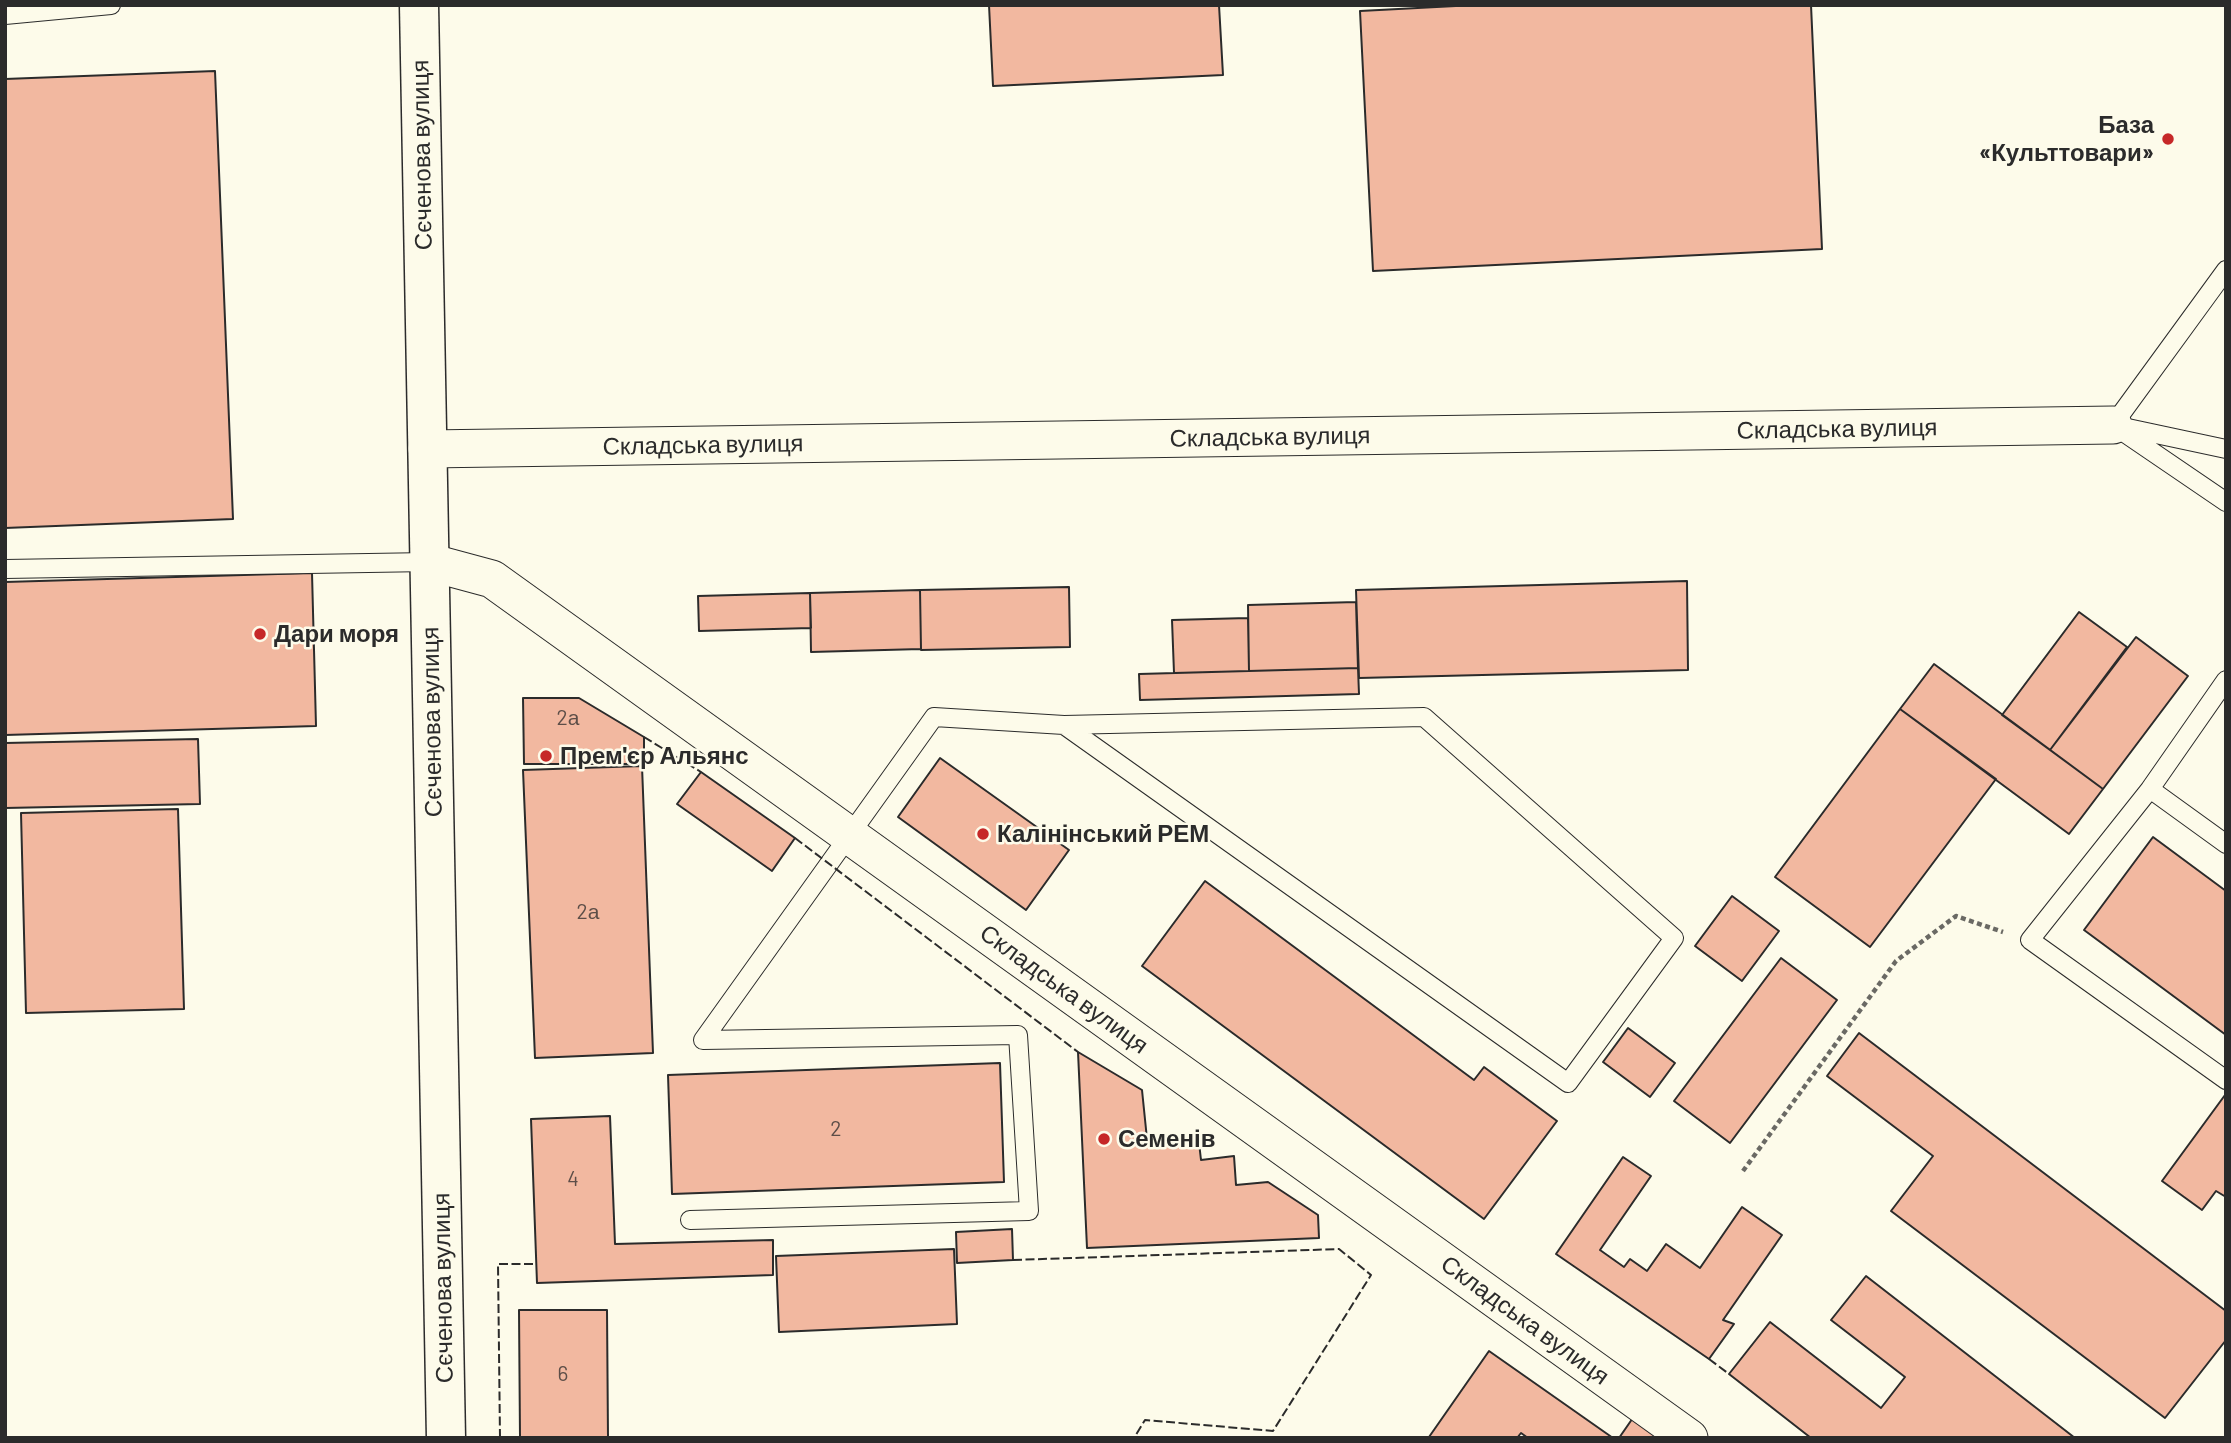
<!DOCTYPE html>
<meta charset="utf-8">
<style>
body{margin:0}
#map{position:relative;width:2231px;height:1443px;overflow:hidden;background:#fdfbea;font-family:Barlow,sans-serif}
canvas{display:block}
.frame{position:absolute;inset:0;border:7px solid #2b2b2b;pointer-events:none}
</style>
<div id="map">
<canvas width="2231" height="1443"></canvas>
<div class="frame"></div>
</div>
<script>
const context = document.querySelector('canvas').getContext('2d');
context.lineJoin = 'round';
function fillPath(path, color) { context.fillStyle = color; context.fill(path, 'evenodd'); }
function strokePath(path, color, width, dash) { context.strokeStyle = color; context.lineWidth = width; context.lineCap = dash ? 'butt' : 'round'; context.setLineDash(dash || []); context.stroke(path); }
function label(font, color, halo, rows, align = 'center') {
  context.font = font + ' Barlow,sans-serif'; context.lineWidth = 5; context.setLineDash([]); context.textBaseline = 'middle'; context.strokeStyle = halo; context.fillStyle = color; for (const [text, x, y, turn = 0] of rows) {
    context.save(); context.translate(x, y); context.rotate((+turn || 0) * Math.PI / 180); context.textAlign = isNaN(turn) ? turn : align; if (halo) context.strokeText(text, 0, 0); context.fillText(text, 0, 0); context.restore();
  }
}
const building = new Path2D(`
 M989,5H1219L1223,75L993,86Z
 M1475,5H1811L1822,249L1373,271L1360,11Z
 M215,71L233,519L5,528V79Z
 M312,573L316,726L5,735V582Z
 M1687,581L1688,670L1359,678L1356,590Z
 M1069,587L1070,647L921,650L920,590Z
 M920,590L921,649L811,652L810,593Z
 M810,593L811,628L699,631L698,596Z
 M1356,602L1358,668L1249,671L1248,605Z
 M2079,612L2127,647L2050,750L2002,715Z
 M1248,618L1249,671L1174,673L1172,620Z
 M2136,637L2188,676L2103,789L2050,750Z
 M1934,664L2103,789L2069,834L1900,709Z
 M1358,668L1359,694L1140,700L1139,674Z
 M523,698H579L644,737V764H524Z
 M1900,709L1996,779L1870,947L1775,877Z
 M198,739L200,804L5,808V743Z
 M940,758L1069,850L1026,910L898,817Z
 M642,766L653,1053L535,1058L523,770Z
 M701,772L795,838L772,871L677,804Z
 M178,809L184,1009L26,1013L21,813Z
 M2153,837L2226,891V1035L2084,930Z
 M1205,881L1474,1080L1484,1067L1557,1121L1484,1219L1142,966Z
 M1732,896L1779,931L1742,981L1695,946Z
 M1781,958L1837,1000L1730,1143L1674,1101Z
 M1628,1028L1675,1063L1650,1097L1603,1062Z
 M1859,1033L2226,1311V1340L2165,1418L1891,1211L1933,1156L1827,1076Z
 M1078,1052L1142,1090L1147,1139L1198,1134L1201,1160L1234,1156L1236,1185L1268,1182L1318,1215L1319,1238L1087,1248Z
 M1000,1063L1004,1182L672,1194L668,1075Z
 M2225,1095L2226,1197L2216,1191L2202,1210L2162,1181Z
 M610,1116L615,1244L773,1240V1275L537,1283L531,1119Z
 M1623,1157L1651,1176L1600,1250L1624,1267L1630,1259L1647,1271L1666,1244L1700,1268L1742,1207L1782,1235L1723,1320L1734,1324L1709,1359L1556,1254Z
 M1012,1229L1013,1260L957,1263L956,1232Z
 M954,1249L957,1324L779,1332L776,1256Z
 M1866,1276L2075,1438H1811L1729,1374L1770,1322L1881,1408L1905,1377L1831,1320Z
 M519,1310H607L608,1438H520Z
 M1489,1351L1613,1438H1528L1521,1433L1517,1438L1429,1437Z
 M1637,1412L1673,1438H1619Z`);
const path = new Path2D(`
 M1743,1171L1896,961L1956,916L2003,932`);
const service = new Path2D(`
 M5,15L111,5
 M2113,425L2226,270
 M2113,425L2226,502
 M2123,427L2226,449
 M5,569L429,562
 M2226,680L2150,789L2030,940L2226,1080
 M2150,789L2226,844
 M690,1220L1029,1211L1018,1035L703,1040L934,717L1064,725L1568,1083L1674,938L1424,717L1064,725`);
const minor = new Path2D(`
 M427,449L2113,425
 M429,562L492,579L1689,1438`);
const tertiary = new Path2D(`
 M419,5L446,1438`);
const fence = new Path2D(`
 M644,737L701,772
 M795,838L1078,1052
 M1013,1260L1339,1249L1371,1275L1273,1431L1145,1420L1134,1438
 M1709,1359L1729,1374
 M500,1438L498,1264H536`);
const markers = [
 [2168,139,7,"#c62828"],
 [260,634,7,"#c62828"],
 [546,756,7,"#c62828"],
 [983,834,7,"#c62828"],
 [1104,1139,7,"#c62828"]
];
const numberNames = [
 ["2а",568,718],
 ["2а",588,912],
 ["2",836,1129],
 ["4",573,1179],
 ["6",563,1374]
];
const poiNames = [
 ["База",2154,125,"right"],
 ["«Культтовари»",2154,153,"right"],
 ["Дари моря",274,634],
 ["Прем'єр Альянс",560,756],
 ["Калінінський РЕМ",997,834],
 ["Семенів",1118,1139]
];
const streetNames = [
 ["Сєченова вулиця",422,155,-91],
 ["Складська вулиця",1837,429,-1],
 ["Складська вулиця",1270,437,-1],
 ["Складська вулиця",703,445,-1],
 ["Сєченова вулиця",432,722,-91],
 ["Складська вулиця",1064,989,36],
 ["Сєченова вулиця",443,1288,-91],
 ["Складська вулиця",1525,1320,36]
];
fillPath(building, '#f2b8a0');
strokePath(building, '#2b2b2b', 2);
strokePath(service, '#2b2b2b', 20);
strokePath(minor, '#2b2b2b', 39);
strokePath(tertiary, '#2b2b2b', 41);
strokePath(path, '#6a6964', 4.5, [5, 3.5]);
strokePath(service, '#fdfbea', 18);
strokePath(minor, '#fdfbea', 37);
strokePath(tertiary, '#fdfbea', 38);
strokePath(fence, '#2b2b2b', 2, [9, 3.5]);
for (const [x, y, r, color] of markers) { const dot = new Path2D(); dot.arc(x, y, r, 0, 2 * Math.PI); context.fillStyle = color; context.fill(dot); strokePath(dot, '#fdfbea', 2.5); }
label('21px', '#5d4e48', null, numberNames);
label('bold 24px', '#2b2b2b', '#fdfbea', poiNames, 'left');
label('24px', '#2b2b2b', '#fdfbea', streetNames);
</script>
